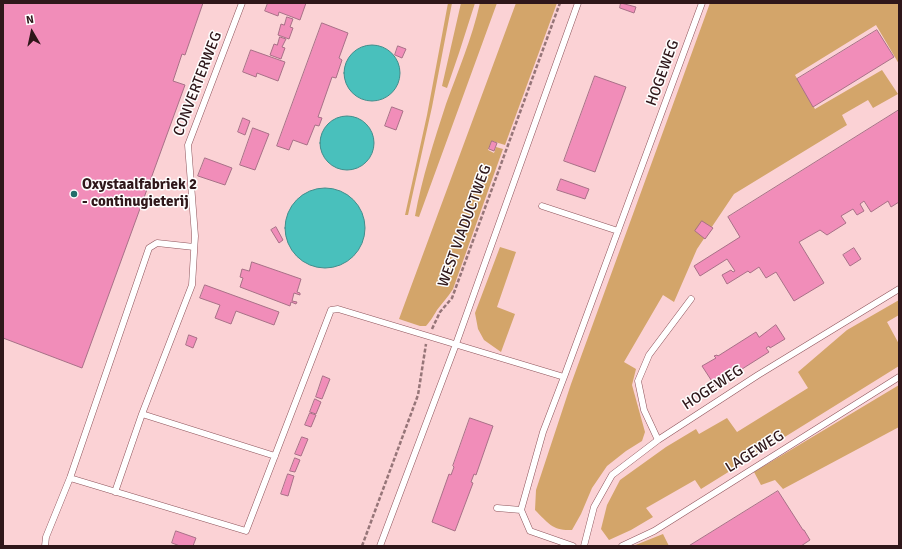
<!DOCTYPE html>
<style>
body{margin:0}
#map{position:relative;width:902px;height:549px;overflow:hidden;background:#fbd2d5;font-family:Signika,sans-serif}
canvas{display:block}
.frame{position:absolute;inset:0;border:4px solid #2f171a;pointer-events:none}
.north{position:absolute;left:12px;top:12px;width:40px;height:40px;-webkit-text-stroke:3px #fefefe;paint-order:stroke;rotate:351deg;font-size:11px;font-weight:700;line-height:16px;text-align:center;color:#2f171a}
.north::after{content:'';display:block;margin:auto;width:14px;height:18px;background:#2f171a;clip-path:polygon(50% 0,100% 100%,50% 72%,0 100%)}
</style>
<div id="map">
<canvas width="902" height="549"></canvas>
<div class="frame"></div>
<div class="north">N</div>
</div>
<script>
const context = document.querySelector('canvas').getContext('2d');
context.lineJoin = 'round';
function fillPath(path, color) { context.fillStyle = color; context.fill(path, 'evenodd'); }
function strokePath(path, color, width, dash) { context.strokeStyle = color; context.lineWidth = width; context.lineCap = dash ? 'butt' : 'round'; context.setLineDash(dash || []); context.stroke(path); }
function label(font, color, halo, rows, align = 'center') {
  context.font = font + ' Signika,sans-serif'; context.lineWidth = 3; context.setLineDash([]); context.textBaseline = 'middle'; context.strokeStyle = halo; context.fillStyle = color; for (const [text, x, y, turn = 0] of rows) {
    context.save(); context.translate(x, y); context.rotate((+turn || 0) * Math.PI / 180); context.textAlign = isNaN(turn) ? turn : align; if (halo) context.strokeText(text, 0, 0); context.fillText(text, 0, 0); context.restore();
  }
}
const green = new Path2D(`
 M448,3H452L432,107L408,215H405L427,115Z
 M461,3H475L459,53L447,88L442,86Z
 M480,3H497L419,217L415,216C422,178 434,141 446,104C458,71 472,38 480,3Z
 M516,3H557L505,145L492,141L488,150L494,153L496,147L503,149L453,289C448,297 442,303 437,310C433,317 431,320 426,326H420L399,319Z
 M710,3H899V64L876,25L795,75L815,109L882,70L898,94L873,108L868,100L842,115L847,125L734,194L697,249L674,302L663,295L624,362L636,369L632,385L645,432L642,441L626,451L607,466L592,488L581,514L572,530C553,531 548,523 535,510L536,490L571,384Z
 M500,247L516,252L497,307L515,314L501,352L484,340L478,329L475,313Z
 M899,300V315L887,322L899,344V366L701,489L695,480L646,508L653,517L631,530L609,540L601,529L607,505L620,480L666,447L696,429L699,434L727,418L737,432L808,388L798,372L847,330Z
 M899,385V427L783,489L775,480L761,485L754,472Z
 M663,534L669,546H633Z`);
const water = new Path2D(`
 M344 73a28 28 0 1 1 56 0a28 28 0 1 1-56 0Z
 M320 143a27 27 0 1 1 54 0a27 27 0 1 1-54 0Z
 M285 228a40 40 0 1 1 80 0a40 40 0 1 1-80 0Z`);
const building = new Path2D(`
 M3,3H203L185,55L182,54L173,81L185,85L82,368L3,338Z
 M268,3H306L300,20L279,12L278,16L265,11Z
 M621,3L636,7L634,13L620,8Z
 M287,17L293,19L290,27L293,28L289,39L278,35L281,24L284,25Z
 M322,23L348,33L339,58L342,60L336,78L332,77L318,117L322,118L319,126L315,125L307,145L293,140L289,150L277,146Z
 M877,30L894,57L813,107L797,79Z
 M280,37L286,39L282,47L285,48L281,59L270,55L274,44L277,45Z
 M398,46L406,49L402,58L395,55Z
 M251,50L285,62L278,81L257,73L256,77L243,72Z
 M595,76L626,87L595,172L564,161Z
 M392,107L403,111L396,130L385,126Z
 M899,110V202L891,207L888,201L871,212L864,201L860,204L864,211L857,215L853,209L841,216L846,223L827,235L820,230L799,242L824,283L794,301L776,272L766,278L759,267L750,273L748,271L727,284L722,275L731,270L733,272L735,271L727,259L700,276L694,266L740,237L728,217Z
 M243,118L250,121L245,135L238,132Z
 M253,128L269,134L255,170L240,165Z
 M492,141L497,143L494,151L489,149Z
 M205,158L232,168L225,185L198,176Z
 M561,179L589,189L585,199L557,190Z
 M702,221L713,228L705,239L695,231Z
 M276,227L283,240L279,243L271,230Z
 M854,248L861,259L850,266L843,255Z
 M252,262L301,279L297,292L300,293V295L294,293L292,301L297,302L296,304L291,302L290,306L240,287L243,278L240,277L242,269L249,271Z
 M205,285L279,312L274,325L236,311L231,324L215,318L220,305L200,298Z
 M776,325L785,339L770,348L769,346L766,348L769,352L715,386L702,366L716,358L714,356L717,355L718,356L756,332L759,337Z
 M189,335L197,338L193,348L186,345Z
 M323,376L330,379L322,399L316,397Z
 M315,399L321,402L316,414L310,412Z
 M310,413L316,415L311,427L305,425Z
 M470,418L493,426L476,475L474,474L471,482L473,483L455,531L432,522L449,474L451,475L454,467L453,466Z
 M302,437L308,439L301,456L295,454Z
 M295,458L300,460L295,472L290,471Z
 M288,474L294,476L288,496L281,494Z
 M778,491L803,530H804L810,540L801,546H689Z
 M176,531L196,538L193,546H180L172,543Z`);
const path = new Path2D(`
 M432,329L440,312L452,298L560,3
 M362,546L418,395L426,344`);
const lane = new Path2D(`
 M242,3L188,145L195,236L192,285L142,414L275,456
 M542,206L618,231
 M564,377L702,3
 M658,440L644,410L638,381L649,355L691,299
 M70,478L246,531L331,310L338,309L564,377L543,432L521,510L530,531L573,546
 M115,492L142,414
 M497,508L521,510
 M45,546L46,537L70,478L149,248L157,243L194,247
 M380,546L456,344L578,3
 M584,546L594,507L612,475L658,440L758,375L899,289
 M622,546L654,531L899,377`);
const markers = [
 [74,194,4,"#226d6b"]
];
const streetNames = [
 ["HOGEWEG",663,73,-70],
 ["CONVERTERWEG",198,84,-69],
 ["WEST VIADUCTWEG",465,226,-70],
 ["HOGEWEG",713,388,-33],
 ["LAGEWEG",755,452,-32]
];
const poiNames = [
 ["Oxystaalfabriek 2",82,185],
 ["- continugieterij",82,202]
];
fillPath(green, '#d3a56a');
fillPath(water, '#49c0bc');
strokePath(water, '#418d8b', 1);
fillPath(building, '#f18db9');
strokePath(building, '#a87087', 1);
strokePath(lane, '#8e545b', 7);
strokePath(path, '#967578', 2.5, [4, 2]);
strokePath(lane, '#fff', 6);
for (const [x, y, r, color] of markers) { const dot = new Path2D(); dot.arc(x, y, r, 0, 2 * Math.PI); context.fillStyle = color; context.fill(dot); strokePath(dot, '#fefefe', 1.5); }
label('15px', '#2f171a', '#fefefe', streetNames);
label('bold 15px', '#2f171a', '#fefefe', poiNames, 'left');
</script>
